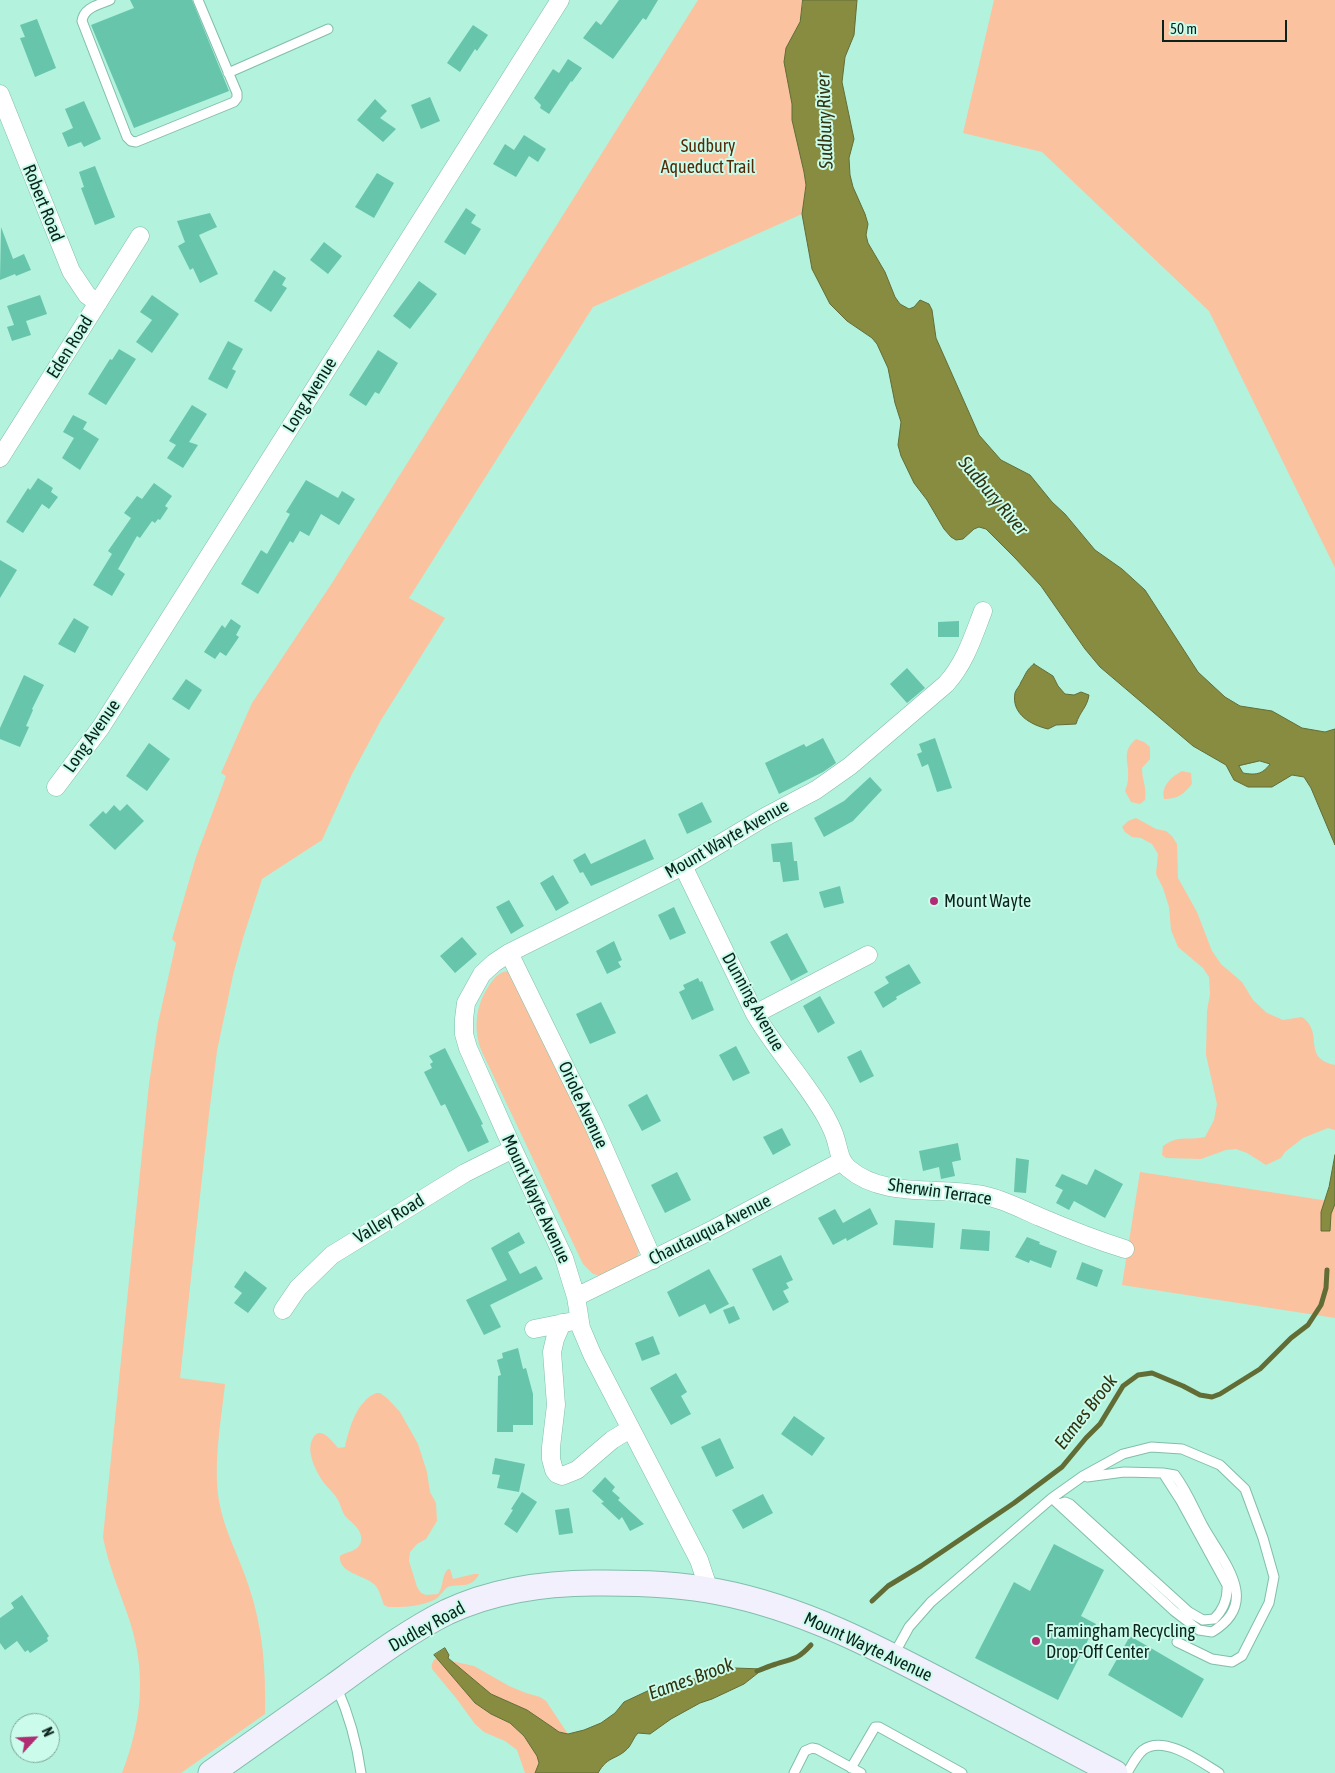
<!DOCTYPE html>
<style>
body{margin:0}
#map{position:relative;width:1335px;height:1773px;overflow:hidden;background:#b3f2dd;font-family:"Asap Condensed",sans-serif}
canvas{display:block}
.north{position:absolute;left:10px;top:1713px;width:50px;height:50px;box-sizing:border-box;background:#cbfceb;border:1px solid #7ea699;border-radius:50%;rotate:65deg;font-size:14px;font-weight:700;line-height:20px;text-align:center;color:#0a241d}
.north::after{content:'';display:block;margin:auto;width:18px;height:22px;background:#b02c73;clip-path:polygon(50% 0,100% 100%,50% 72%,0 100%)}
.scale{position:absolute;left:1162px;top:20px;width:125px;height:22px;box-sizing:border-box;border:2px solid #0a241d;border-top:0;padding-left:6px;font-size:15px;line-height:18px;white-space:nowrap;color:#0a241d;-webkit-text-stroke:4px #cbfceb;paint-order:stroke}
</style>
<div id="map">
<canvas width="1335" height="1773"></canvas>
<div class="north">N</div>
<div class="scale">50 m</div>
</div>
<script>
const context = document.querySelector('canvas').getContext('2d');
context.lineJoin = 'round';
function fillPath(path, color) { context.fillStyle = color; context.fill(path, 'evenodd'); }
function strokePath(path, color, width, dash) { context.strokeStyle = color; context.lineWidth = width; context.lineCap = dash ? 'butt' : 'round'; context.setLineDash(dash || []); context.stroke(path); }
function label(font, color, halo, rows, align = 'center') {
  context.font = font + ' "Asap Condensed",sans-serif'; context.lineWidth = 4; context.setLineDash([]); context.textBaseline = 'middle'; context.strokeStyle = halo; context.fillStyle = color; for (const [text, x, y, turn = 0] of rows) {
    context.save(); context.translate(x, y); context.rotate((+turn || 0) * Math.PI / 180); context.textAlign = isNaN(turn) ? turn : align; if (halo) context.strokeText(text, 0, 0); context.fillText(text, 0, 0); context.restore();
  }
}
const green = new Path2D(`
 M698,0H803L800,22L786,48L793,104L792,120L804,172L806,185L802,214L593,307L409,598L445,618L381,720L352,774L322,840L262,879L243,938L233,975L217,1051L209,1114L180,1378L225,1384C221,1422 213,1463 219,1501C224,1531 240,1558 249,1587C263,1628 266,1671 265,1714L181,1773H122C143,1719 147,1669 127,1613C118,1587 108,1564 103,1537L149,1084L158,1023L176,943L172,939L196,857L226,776L221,773L252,703L332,583Z
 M994,0H1335V568L1209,311L1042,152L963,133Z
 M1136,739L1144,742L1150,747V759L1142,768C1142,780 1147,787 1145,800L1140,804L1131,802L1125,791C1126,787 1128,783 1128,779C1130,762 1120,753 1136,739Z
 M1182,771L1191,773L1192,784C1184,794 1178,799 1164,799C1161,786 1171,777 1182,771Z
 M1136,818L1156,829L1166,831L1172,836L1177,844L1178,878L1197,912L1212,951L1221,964L1242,982L1253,1000L1267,1013L1283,1020L1302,1017C1325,1033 1301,1058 1335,1065V1130L1328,1128L1303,1138L1285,1152L1281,1158L1266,1165L1247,1153L1236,1149L1226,1150L1201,1159L1166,1158L1162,1155L1163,1146C1180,1134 1186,1141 1205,1137L1214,1120L1217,1104L1206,1055L1207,1011L1210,994L1209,977L1203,968L1178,947L1171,930L1169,907L1163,888L1156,874L1158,854L1152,844L1141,838L1132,837L1125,832L1122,827L1128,821Z
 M509,971L515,975L641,1246L637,1257L601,1276L593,1274L583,1264L482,1052C472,1028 476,1001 493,980C497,975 502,971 509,971Z
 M1140,1172L1335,1202V1318L1122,1285Z
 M376,1393H380L387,1398L400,1412L418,1444L427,1472L430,1492L436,1503L437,1521L426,1539L417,1544L410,1552L409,1561L417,1587L421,1593L426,1595L438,1594C444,1586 441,1576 448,1569H450L453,1579L474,1574H479C471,1590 458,1583 448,1587C444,1589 440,1597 434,1600C419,1607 403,1607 388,1607L384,1605C381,1598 380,1590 374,1584C364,1575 338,1573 340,1556C347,1551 359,1552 361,1541C363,1530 352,1523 345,1516C342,1511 341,1507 339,1502C336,1495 329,1489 324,1483C317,1473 306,1453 312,1440C320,1423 332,1442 338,1448L345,1447C349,1428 357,1401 376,1393Z
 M437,1658L475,1703L491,1714L510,1723L524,1736L537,1756L539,1763L535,1773H525L517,1750L505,1741L484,1732L475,1724L456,1698L432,1669C431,1664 433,1660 437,1658Z
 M451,1661L474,1666L509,1686L526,1693L540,1697L546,1701L568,1734L559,1732L552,1727L527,1710L491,1694Z`);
const water = new Path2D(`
 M803,0H857L854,35L845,57L842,82L854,139L849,158L850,175L853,187L865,214L868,224L866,235L868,243L885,272L895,297L900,304L909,309L914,307L920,300L929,304L932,310L936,338L979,435L1001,460L1030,475L1052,502L1065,514L1095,550L1122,569L1145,590L1198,672L1225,697L1240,706L1272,711L1302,728L1325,732L1335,729V845L1311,788L1304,777L1292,775L1272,787H1248L1234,780L1226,765L1193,746L1100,667L1085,649L1041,586L1015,558L986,529L979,527L974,529L963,539L956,540L951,537L944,529L927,500L914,483L901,456L898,445L901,422L895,403L888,368L877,344L872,338L847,321L830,304L812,269L802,214L806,185L804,172L792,120V104L784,62L786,48L800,22ZM1260,761L1270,764C1262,775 1255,775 1243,773L1239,766Z
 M1034,664L1053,676L1058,686L1065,694L1074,695L1081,692L1089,695C1087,708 1080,711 1076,724L1056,725L1048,729C1031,725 1011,714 1015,693C1016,689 1020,686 1021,682C1026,674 1026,670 1034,664Z
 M1335,1155V1204L1331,1214L1330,1231H1321V1212L1329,1187Z
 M445,1648L449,1655L448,1658L491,1694L527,1710L552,1727L559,1732L568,1734L584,1730L601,1723L615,1713L624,1702L658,1686L685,1679H698L734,1668L763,1669L744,1684L712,1699L700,1703L671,1719L650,1734L638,1733C634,1737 632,1743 629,1747C618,1760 608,1755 598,1773H535L539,1763L537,1756L524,1736L510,1723L491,1714L475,1703L434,1655Z`);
const stream = new Path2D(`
 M872,1601L888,1586L921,1566L1014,1503L1062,1467L1086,1438L1100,1424L1123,1386L1138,1375L1152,1373L1183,1386L1200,1395L1212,1397L1220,1394L1260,1369L1291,1338L1308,1325L1321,1305L1326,1288L1327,1270
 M757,1671C763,1669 769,1666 776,1664C794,1658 797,1660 811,1645`);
const building = new Path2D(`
 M130,0H192L229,91L134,128L91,25L134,8Z
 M619,0H658L646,20L643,18L613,59L583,38L596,21L601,25Z
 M37,19L56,68L35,77L20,38L25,37L20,25Z
 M473,25L488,35L477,51L475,49L460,72L447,63Z
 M568,59L582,68L572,82L571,81L549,114L540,108L541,105L534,98L553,69L559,73Z
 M430,97L440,121L421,129L411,105Z
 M375,99L387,111L380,118L396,129L383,142L357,120Z
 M84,101L101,139L84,147L81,142L68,147L62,133L73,128L65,109Z
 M524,135L546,149L538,162L529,156L516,177L493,164L505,144L514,150Z
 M95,166L115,217L95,225L81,188L84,187L79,172Z
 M377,173L394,183L374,218L355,207Z
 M466,208L476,215L471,223L481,229L465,255L444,242Z
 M210,213L217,227L199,235L218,274L200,283L193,268L190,270L178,246L185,242L177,221Z
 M1,227L13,259L24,254L31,270L16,276L15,274L0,280Z
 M324,242L342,256L328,274L310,260Z
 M274,270L286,278L282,285L287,288L271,312L254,301Z
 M419,281L437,294L410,329L393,316Z
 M40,295L47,314L26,321L31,335L12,341L7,327L14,325L7,306Z
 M152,295L179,314L152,353L136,342L152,320L140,312Z
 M228,341L243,349L232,369L236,371L227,389L208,379Z
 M119,349L136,359L106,405L88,394L110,359L112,360Z
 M378,350L398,363L379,394L375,392L366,406L349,395Z
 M192,405L207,414L189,442L198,445L183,468L167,458L176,445L169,441Z
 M73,415L87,422L83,429L99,439L80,470L62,458L74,438L63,432Z
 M38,478L53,488L51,492L58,497L49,509L42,504L23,533L6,522L28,488L30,490Z
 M306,480L338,498L342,491L355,499L339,525L321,514L309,536L300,531L293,543L290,541L258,594L241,584L261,550L267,554L290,514L286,512Z
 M154,483L172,496L165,506L168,508L160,520L158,519L155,523L152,521L140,538L137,536L118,569L125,574L112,596L93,585L112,554L108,551L131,518L124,513L137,496L142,499Z
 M0,560L17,570L0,598Z
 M74,618L89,627L75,653L58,644Z
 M231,619L241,626L236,635L239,637L226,656L220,652L215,659L204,652L222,625L225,628Z
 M959,621V637H938V622Z
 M907,668L925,688L907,703L890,684Z
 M24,675L44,685L32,709L33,710L26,726L29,727L20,747L0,739V728Z
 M186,679L202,690L189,710L172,699Z
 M823,738L836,763L823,772L779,794L765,763L804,744L806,747Z
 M935,738L952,788L937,792L928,764L922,767L917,754L922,752L919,744Z
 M149,743L170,759L147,791L126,776Z
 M870,777L882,790L853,821L824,837L814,818L844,801Z
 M702,802L712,822L687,834L678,814Z
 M127,804L144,821L115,850L89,825L103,811L106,814L114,805L120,811Z
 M645,839L654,859L591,886L583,872L580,873L573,860L585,853L591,864Z
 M792,842L794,861H797L799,880L783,882L780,862H773L771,844Z
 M553,875L569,903L556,911L540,883Z
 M840,886L844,903L824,908L819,892Z
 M509,900L524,926L511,934L496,907Z
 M674,907L686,933L670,940L658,915Z
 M787,933L808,972L791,981L770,942Z
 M462,937L477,954L455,973L440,956Z
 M614,941L622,960L618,962L621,967L607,974L596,951Z
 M909,964L921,983L896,997L897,999L883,1008L874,992L889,983L885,977Z
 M698,978L700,982L702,981L714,1010L692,1020L679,992L685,989L683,985Z
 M820,996L835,1023L818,1033L803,1006Z
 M601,1002L616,1033L590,1044L576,1014Z
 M736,1046L750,1073L733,1081L719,1055Z
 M445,1048L483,1124L481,1125L489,1142L468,1152L445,1104L441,1106L424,1072L432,1068L430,1064L433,1062L429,1056Z
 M861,1050L874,1076L860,1083L847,1057Z
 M647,1094L661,1121L642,1131L628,1105Z
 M782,1128L791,1145L773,1155L763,1137Z
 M958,1143L961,1160L952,1162L955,1176L941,1179L939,1167L923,1171L919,1151Z
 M1016,1158L1029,1160L1026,1193L1014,1192Z
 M1095,1169L1123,1184L1105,1218L1074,1201L1069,1210L1056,1203L1063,1190L1055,1186L1062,1174L1087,1185Z
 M677,1172L691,1200L665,1213L651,1185Z
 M870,1208L878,1224L847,1241L846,1238L833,1245L818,1218L835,1209L843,1223Z
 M895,1220L935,1223L933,1248L893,1245Z
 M962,1229L990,1231L989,1251L960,1249Z
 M519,1232L525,1243L508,1252L520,1274L536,1266L543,1279L490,1305L501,1327L484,1335L466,1300L507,1280L491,1248Z
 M1027,1237L1040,1242L1039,1244L1057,1251L1051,1268L1030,1260L1029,1263L1015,1257Z
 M781,1255L793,1280L786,1283L789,1288L783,1291L789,1302L773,1311L752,1269Z
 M1082,1262L1103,1270L1097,1287L1076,1279Z
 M709,1269L729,1304L710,1314L705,1304L679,1317L667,1292Z
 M245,1271L267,1288L248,1313L234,1303L242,1293L234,1287Z
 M734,1306L740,1319L729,1324L723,1310Z
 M653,1336L660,1354L642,1361L635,1343Z
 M518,1348L523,1369L526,1368L533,1394V1425H513V1432H497L498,1376L501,1375L497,1360L503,1358L502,1353Z
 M676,1373L687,1392L681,1396L691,1414L671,1425L650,1388Z
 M794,1416L825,1438L812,1456L781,1434Z
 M720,1438L734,1468L716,1477L701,1447Z
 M495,1458L525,1464L519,1492L497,1488L500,1475L492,1474Z
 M605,1477L615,1487L612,1491L620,1498L618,1500L644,1524L630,1531L622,1517L619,1520L601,1503L604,1502L592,1491Z
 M522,1492L537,1502L517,1533L504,1524L513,1510L511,1509Z
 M763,1494L773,1513L743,1529L732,1510Z
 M569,1508L573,1533L559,1535L555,1510Z
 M1054,1544L1104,1570L1081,1616L1096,1624L1058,1700L975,1658L1014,1582L1030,1591Z
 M22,1595L49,1636L47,1638L48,1641L30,1653L28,1650L25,1652L17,1641L5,1650L0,1643V1618L14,1608L11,1603Z
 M1130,1636L1204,1679L1182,1718L1108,1675Z`);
const lane = new Path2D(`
 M110,0C99,5 84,7 82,21L127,137L131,141L136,142L234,102L237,98V93L198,0
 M228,73L328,29
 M1056,1502L1174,1611L1199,1630L1212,1632C1262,1602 1223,1562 1203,1526C1194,1509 1187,1491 1175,1475L1163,1473
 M1059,1504L1065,1502L1070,1504L1189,1612L1203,1620L1214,1619C1223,1610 1228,1599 1227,1585L1181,1501L1163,1473L1124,1472L1087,1477
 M893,1656L909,1627L931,1602L1052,1498L1083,1476L1123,1454L1151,1447L1182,1449L1220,1465L1245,1489L1263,1538L1274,1577L1269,1603L1242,1656L1232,1662L1212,1659L1177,1642
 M337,1688C349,1715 357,1744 361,1773
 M851,1768L875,1727H879L962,1773
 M794,1773L805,1751L812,1748L817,1749L861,1773
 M1127,1773C1132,1765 1136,1756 1143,1750C1164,1734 1201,1762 1219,1773`);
const street = new Path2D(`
 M0,94L71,271L87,295L98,303
 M0,458L140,236
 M56,787L101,727L560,0
 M683,866L755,1014C776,1050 805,1080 826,1117C829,1123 833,1130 835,1137C839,1149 839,1160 848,1168C882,1198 936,1187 976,1194C998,1197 1019,1208 1040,1217C1068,1229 1096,1240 1125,1249
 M509,953L594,1126L653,1260
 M755,1014L868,955
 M576,1297L714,1229L842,1161
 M283,1310L298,1288L332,1255L465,1173L513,1149
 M562,1323L555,1339L552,1352L556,1405L551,1447V1459L554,1470L557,1474L562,1476L577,1470L612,1440L630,1429
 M534,1329L569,1322
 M709,1590L699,1560L592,1354L581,1328L576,1297L564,1258L513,1149L468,1048L464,1034V1019L466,1003L482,974L494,963L509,953L683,866L765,817L816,790L850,766L946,684C965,663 973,637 983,611`);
const secondary = new Path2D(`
 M211,1773C252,1744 293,1715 334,1686C370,1660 407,1632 447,1612C496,1589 550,1582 604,1583C642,1583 681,1584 719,1592C802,1608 876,1647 950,1686C1005,1715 1060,1744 1115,1773`);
const markers = [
 [934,901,5,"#b02c73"],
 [1036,1641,5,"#b02c73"]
];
const parkNames = [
 ["Sudbury",708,146],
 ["Aqueduct Trail",708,167]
];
const streetNames = [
 ["Robert Road",43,203,68],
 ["Eden Road",70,347,-58],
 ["Long Avenue",310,395,-58],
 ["Long Avenue",92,736,-55],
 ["Mount Wayte Avenue",727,839,-30],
 ["Dunning Avenue",753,1002,61],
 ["Oriole Avenue",583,1105,65],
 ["Sherwin Terrace",940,1192,8],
 ["Mount Wayte Avenue",536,1199,65],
 ["Valley Road",389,1219,-31],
 ["Chautauqua Avenue",710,1230,-27],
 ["Dudley Road",427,1627,-29],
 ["Mount Wayte Avenue",868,1647,25]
];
const poiNames = [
 ["Mount Wayte",944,901],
 ["Framingham Recycling",1046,1631],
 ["Drop-Off Center",1046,1652]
];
const waterNames = [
 ["Sudbury River",825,121,-92],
 ["Sudbury River",993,496,50],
 ["Eames Brook",1086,1412,-52],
 ["Eames Brook",691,1679,-20]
];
fillPath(green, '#fbc2a0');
fillPath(water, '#878c40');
strokePath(water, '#626d36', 1);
strokePath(stream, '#626d36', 5);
fillPath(building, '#66c5aa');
strokePath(lane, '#81beab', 11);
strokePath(street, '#81beab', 19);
strokePath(secondary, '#81beab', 27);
strokePath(lane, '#fff', 9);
strokePath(street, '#fff', 18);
strokePath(secondary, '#f2f0fd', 25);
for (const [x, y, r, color] of markers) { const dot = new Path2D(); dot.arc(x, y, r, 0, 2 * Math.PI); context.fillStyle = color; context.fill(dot); strokePath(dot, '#cbfceb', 2); }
label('18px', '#542907', '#cbfceb', parkNames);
label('18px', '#0a241d', '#cbfceb', streetNames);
label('18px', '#0a241d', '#cbfceb', poiNames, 'left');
label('italic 19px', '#313311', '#cbfceb', waterNames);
</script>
